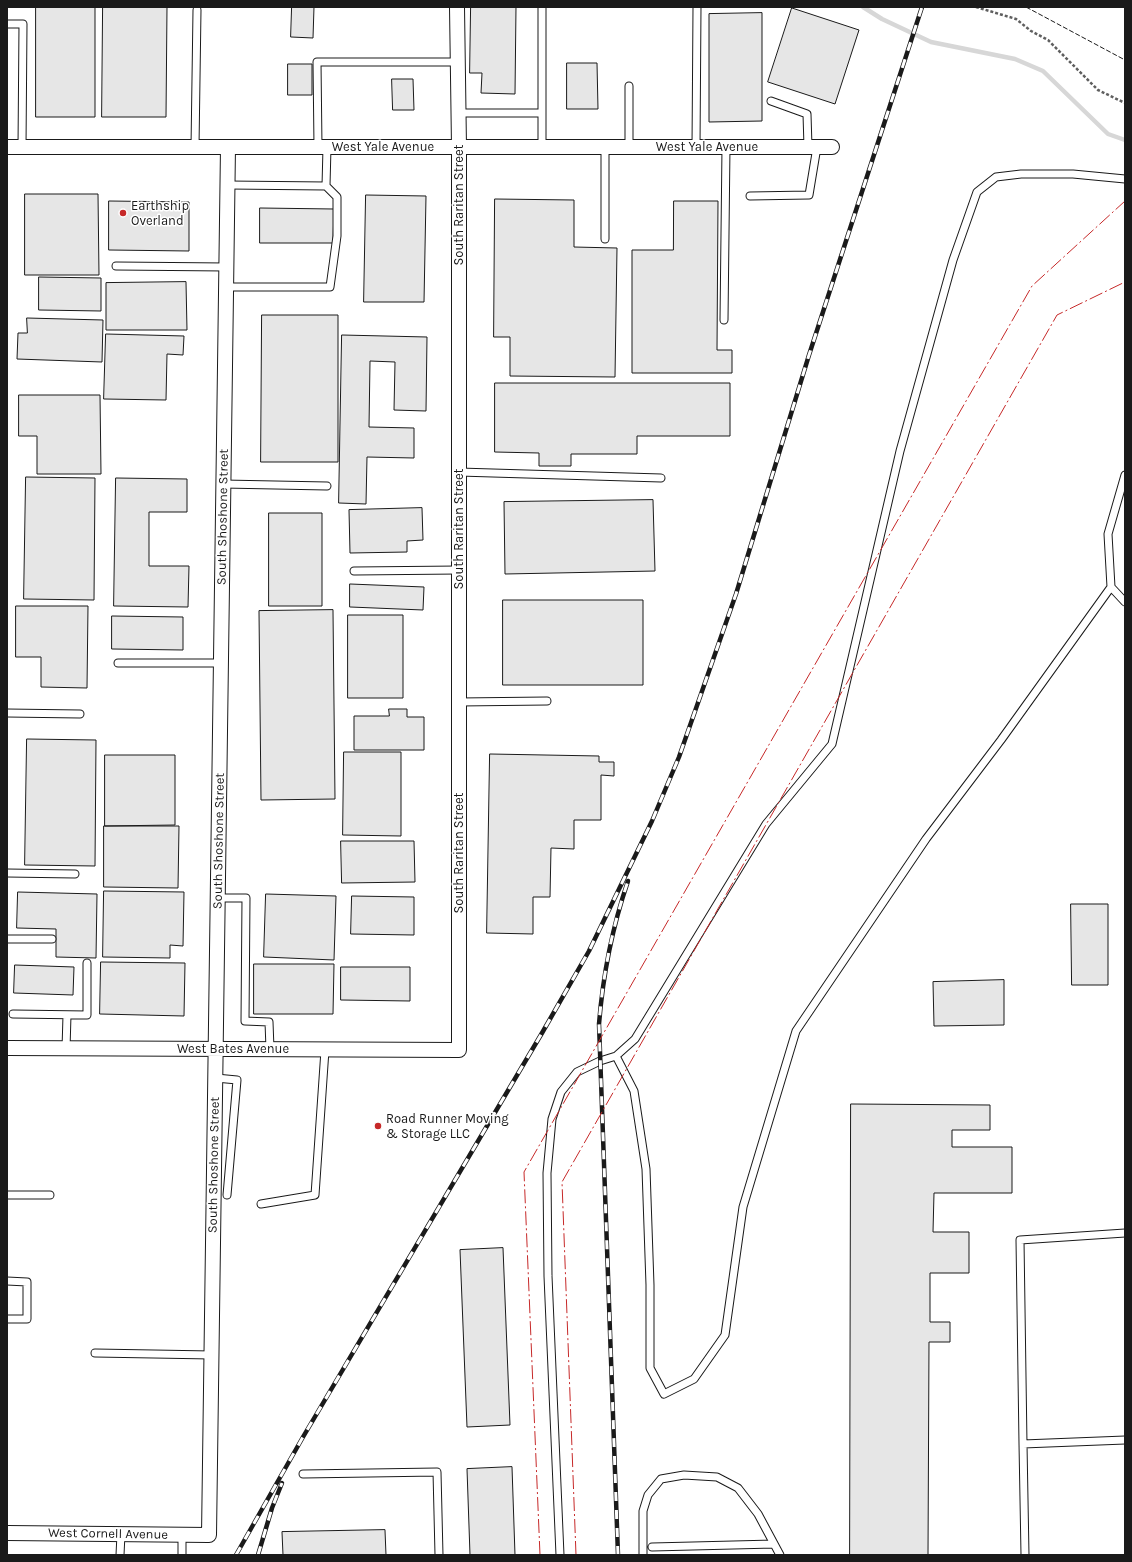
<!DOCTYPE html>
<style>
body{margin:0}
#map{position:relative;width:1132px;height:1562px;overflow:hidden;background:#fff;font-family:Karla,sans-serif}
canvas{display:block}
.frame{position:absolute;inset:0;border:8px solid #1a1a1a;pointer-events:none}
</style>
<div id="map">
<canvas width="1132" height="1562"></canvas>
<div class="frame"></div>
</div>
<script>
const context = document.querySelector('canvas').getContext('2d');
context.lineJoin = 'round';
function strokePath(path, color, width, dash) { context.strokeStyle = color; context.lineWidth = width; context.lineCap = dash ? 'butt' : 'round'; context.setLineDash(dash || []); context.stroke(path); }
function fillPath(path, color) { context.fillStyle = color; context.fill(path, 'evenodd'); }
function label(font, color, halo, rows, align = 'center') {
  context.font = font + ' Karla,sans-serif'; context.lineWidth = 3; context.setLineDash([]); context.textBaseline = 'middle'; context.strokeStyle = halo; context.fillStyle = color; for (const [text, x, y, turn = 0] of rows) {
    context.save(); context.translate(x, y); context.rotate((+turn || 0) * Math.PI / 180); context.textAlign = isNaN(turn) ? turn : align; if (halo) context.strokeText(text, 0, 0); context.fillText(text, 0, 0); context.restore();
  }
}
const stream = new Path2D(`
 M863,7L882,19L931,42L1015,59L1043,71L1108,134L1125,140`);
const building = new Path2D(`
 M36,7H95V117H36Z
 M103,7H167L166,117H102Z
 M292,7H314L313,38L291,37Z
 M471,7H516L515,94L481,93L482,73H470Z
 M792,8L859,30L835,104L768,82Z
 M762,13V121L709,122V14Z
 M567,63H597L598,109H567Z
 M288,64H312V95H288Z
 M392,79H413L414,110H393Z
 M25,194H98L99,275H25Z
 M366,195L426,196L424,302H364Z
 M495,199L574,200V247L617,248L615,377L510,376V337H494Z
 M109,201L189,202V251L109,250Z
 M674,201H718L717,350H732V373H632V250H673Z
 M260,208L334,209L333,243H260Z
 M39,277L101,278V311L39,310Z
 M186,282L187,330H106V283Z
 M262,315H338V462H261Z
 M27,318L103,320L102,362L17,359L18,333H27Z
 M106,334L184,336L183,355L167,354L166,400L104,399Z
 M342,335L427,337L426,411L394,410L395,362L370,361L369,427L414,428V458L367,457L366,504L339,503Z
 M495,383H730V436H637V454H571V466H539V453L495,452Z
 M19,395H100L101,474H37V436H19Z
 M26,477L95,478L94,600L24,599Z
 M116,478L187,479V512H149V566H189L188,607L114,606Z
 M653,500L655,571L505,574L504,502Z
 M422,508L423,540L407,541V552L350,553L349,510Z
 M269,513H322V606H269Z
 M350,584L424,587L423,610L350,607Z
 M503,600H643V685H503Z
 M16,606H88L87,688L41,687V657H16Z
 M333,610L335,799L261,800L259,611Z
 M348,615H403V698H348Z
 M112,616L183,617V650L112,649Z
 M389,709H407V717H424V750H354V716H389Z
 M27,739L96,740L95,866L25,865Z
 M344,752H401V836L343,835Z
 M490,754L599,756V762H614V776L601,775V820H574V849L551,848L550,897H533V934L487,933Z
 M105,755H175V825L105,826Z
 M104,826H179L178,888L104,887Z
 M341,841H414L415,882L342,883Z
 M104,891L184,892L183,946L170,945V958L103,957Z
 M18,892L97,894L96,958L56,957V929L17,928Z
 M266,894L336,896L334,960L264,957Z
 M352,896L414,897V935L351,934Z
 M1071,904H1108V985H1072Z
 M101,962L185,963L184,1016L100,1014Z
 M254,964H334L333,1014H254Z
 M15,965L74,967L73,995L14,993Z
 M341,967H410V1001L341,1000Z
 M1004,980V1025L934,1026L933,982Z
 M851,1104L990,1105V1130H952V1147H1012V1193H934L933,1232H969V1273H930V1322H950V1342H929L928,1555H850Z
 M503,1248L510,1425L467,1427L460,1250Z
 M512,1467L515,1555H470L467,1469Z
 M385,1530L386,1555H283L282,1532Z`);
const path = new Path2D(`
 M976,7L1016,19L1031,31L1048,40L1098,90L1125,103`);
const lane = new Path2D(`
 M542,7V147
 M7,24H23L22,147
 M629,86V147
 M771,101L807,114L808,147
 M459,113H542
 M195,147L197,10
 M318,147L317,62H458
 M605,147V239
 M696,147L697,7
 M228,185L326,186L327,147
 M750,196L809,195L817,147
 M116,266L226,267
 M226,287H330L337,236V197L326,186
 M724,320L726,147
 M459,472L661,478
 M1125,475L1108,534L1111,587L1125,602
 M223,484L327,486
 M354,571L459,570
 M118,663H221
 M459,702L547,701
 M7,713L80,714
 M7,873L75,874
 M218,898H246L245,1021L269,1022L270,1049
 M7,939H52
 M13,1014L87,1015V963
 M66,1049L67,1015
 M616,1056L634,1091L646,1169L650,1285V1368L664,1394L694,1379L725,1335L743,1207L796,1031L926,839L1001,740L1111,587
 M216,1078L237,1080L227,1195
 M7,1195H50
 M261,1204L315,1195L325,1050
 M1125,1233L1020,1240L1023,1444L1125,1440
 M7,1281L27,1282V1319H7
 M95,1353L212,1355
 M1023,1444L1025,1555
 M303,1474L437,1472L439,1555
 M182,1535V1555
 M652,1547L774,1544
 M120,1555L121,1534
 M560,1555L548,1276L547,1173L552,1119L561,1092L577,1072L600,1061L616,1056L635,1039L766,824L832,744L900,451L953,260L977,192L996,177L1021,174H1073L1125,179
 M643,1555V1511L648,1495L661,1479L684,1475L717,1477L738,1488L758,1514L780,1555`);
const street = new Path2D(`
 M7,147H832
 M7,1048L459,1050V147L457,7
 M7,1533L209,1535L228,147`);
const rail = new Path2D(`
 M236,1555L303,1437L542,1033L589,951L652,821L679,757L736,594L809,355L922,7
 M258,1555L272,1508L282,1483
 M618,1555L599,1024C603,974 612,928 628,881`);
const fence = new Path2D(`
 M1026,7L1125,60`);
const power = new Path2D(`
 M540,1555L524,1172L1032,286L1125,201
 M576,1555L562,1182L1057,315L1125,282`);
const markers = [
 [123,213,4,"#c62828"],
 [378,1126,4,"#c62828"]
];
const streetNames = [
 ["West Yale Avenue",383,147],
 ["West Yale Avenue",707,147],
 ["South Raritan Street",459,205,-90],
 ["South Shoshone Street",223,517,-89],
 ["South Raritan Street",459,529,-90],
 ["South Shoshone Street",219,841,-89],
 ["South Raritan Street",459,853,-90],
 ["West Bates Avenue",233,1049],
 ["South Shoshone Street",214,1165,-89],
 ["West Cornell Avenue",108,1534,1]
];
const poiNames = [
 ["Earthship",131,206],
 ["Overland",131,221],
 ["Road Runner Moving",386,1119],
 ["& Storage LLC",386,1134]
];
strokePath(stream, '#d7d7d7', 4.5);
fillPath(building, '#e6e6e6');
strokePath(building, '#1a1a1a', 1);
strokePath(lane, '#1a1a1a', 9);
strokePath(street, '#1a1a1a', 16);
strokePath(path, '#5f5f5f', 2.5, [3, 2]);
strokePath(lane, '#fff', 7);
strokePath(street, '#fff', 14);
strokePath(rail, '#1a1a1a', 4.5);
strokePath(rail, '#fff', 3, [9]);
strokePath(fence, '#1a1a1a', 1, [5, 2]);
strokePath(power, '#c62828', 1, [14, 3, 2, 3]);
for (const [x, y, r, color] of markers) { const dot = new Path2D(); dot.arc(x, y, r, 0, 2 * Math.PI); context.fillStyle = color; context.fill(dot); strokePath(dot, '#fff', 1.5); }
label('13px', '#1a1a1a', '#fff', streetNames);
label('13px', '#1a1a1a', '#fff', poiNames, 'left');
</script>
